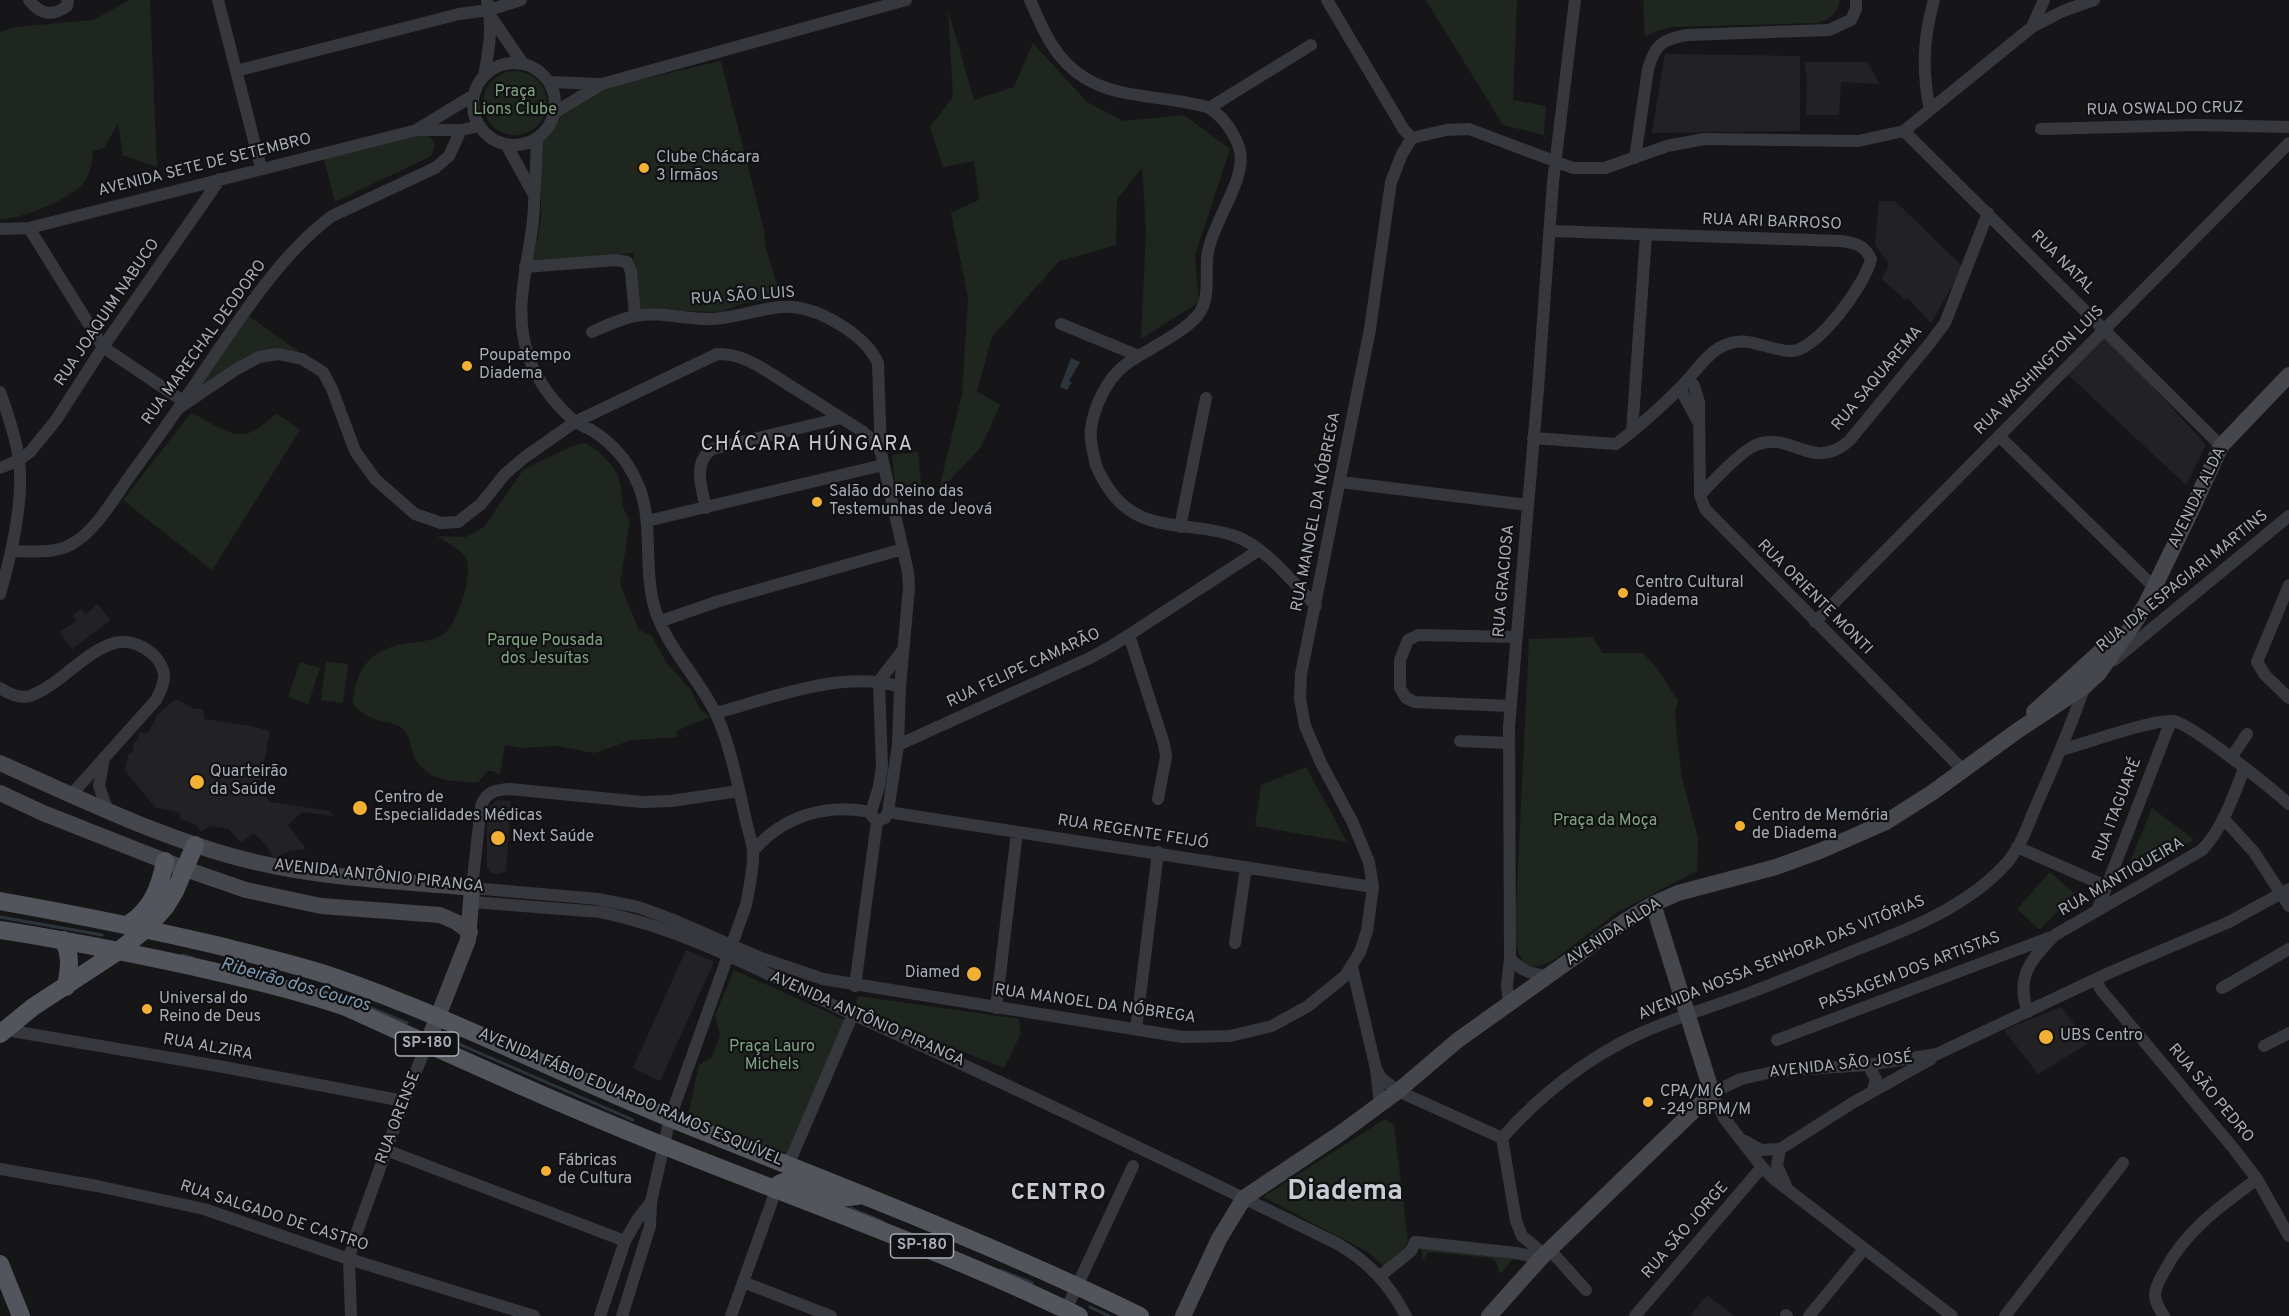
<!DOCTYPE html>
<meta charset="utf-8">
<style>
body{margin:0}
canvas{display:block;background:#161618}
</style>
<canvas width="2289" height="1316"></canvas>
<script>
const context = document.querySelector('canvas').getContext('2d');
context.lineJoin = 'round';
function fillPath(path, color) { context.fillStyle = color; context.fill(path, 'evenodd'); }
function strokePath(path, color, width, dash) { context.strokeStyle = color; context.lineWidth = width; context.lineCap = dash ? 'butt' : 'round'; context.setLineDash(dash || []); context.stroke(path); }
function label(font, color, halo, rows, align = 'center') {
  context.font = font + ' Overpass,sans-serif'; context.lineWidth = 4.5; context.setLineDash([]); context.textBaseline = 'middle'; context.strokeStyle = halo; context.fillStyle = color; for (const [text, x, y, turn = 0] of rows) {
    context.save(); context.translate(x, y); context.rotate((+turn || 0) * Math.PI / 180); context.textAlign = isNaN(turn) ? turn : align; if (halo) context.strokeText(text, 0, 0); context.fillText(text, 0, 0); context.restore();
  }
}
const built = new Path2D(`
 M1665,54L1800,56V131L1652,133Z
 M1804,62H1867L1880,84L1841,82L1839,115H1806L1807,78Z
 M1879,201H1895L1963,267L1931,323L1908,298L1905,300L1881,278L1887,270L1888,262L1875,245Z
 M2103,332L2206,445L2186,485L2064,371Z
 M97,604L111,620L72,649L60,632L76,621L72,616L81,609L86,614Z
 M176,699L195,709H203L204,719L251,726L270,731L259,786L270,802L330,811L333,816L302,812L288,825L306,849L289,851L274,859L266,845L253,833L241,843L229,829L210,826L201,832L195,824L180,819V814L175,811L156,808L125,771L128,755L134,750L133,744L138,740L139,732L148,733L158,714Z
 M497,800L511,801L506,872L495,874L491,873L487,867V810Z
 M686,950L714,962L660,1081L633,1068Z
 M2061,1007L2089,1043L2038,1074L2004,1030Z
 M1707,1295L1734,1316H1690Z`);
const green = new Path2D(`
 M130,0H150L157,167L123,155L118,123L104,148L93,151C92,161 91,173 84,182C72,199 20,220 0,219V32L16,27L93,20Z
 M1426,0H1517L1513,100L1546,106L1544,135L1503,125Z
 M1643,0H1840C1837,14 1830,19 1817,23L1674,27L1657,31L1645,37Z
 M948,10L974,100L1014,87L1033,43L1087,102L1124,121L1184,115L1230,149L1195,255L1199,302L1141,339L1146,230L1142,168L1117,199L1116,245L1059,261L992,337L977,391L1000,405L981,447L938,493L962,394L968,297L951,213L979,200L974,161L943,167L930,127L953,97Z
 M721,61L764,230L765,246L781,297L741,304L722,312L637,310L633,253L533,261L541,219V140L553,128L559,115L604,88Z
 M483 103a32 32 0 1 1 64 0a32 32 0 1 1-64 0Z
 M417,133C427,135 432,136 435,146L431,156L335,202L324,159Z
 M249,316L320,367L269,351L185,400Z
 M191,413C209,420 229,439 249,433C258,430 269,419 277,414L300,430L212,570L123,500Z
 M586,443C599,452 610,460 617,474C625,491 617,502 630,520L620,584L639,630L652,636L666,662L691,690L700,709L710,717L676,731L678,737L632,740L594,753L557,746L521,748L505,745L500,775L493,771H488L478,782C451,782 421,781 412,750C410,743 409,733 403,729C396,723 391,723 382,721C371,719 361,712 353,705C355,667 372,648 409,643C420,642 436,640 445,633C458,622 476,569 464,555C458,548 446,542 437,536L466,537L484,527L523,470L572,446Z
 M918,452L922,493L896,496L892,455Z
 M1592,637L1603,653H1643L1656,667L1678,700L1675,712L1678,746L1682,778L1698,838L1697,871L1616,913L1552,961C1522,977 1516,955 1515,929L1529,639Z
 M300,662L320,668L308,704L288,697Z
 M326,662L348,664L343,703L321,700Z
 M1306,767L1347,842L1255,826L1261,785Z
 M2152,808L2194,840L2123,879Z
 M2050,872L2074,893L2040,930L2017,909Z
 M734,970L847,1021L793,1154L777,1151L706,1124L688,1115L699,1065L712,1057L720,1035L715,1015Z
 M858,996L1019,1019L1021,1033L1004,1068L854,1008Z
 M1385,1119L1394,1125L1408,1240L1405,1247L1383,1266L1368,1252L1263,1197Z
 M1420,1236L1519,1248L1517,1255L1500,1274L1496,1262L1491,1258L1434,1252L1428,1253L1423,1260Z`);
const water = new Path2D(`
 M1071,358L1080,362L1069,381L1072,382L1067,390L1060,387Z`);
const stream = new Path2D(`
 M0,917L102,935
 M182,955L193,958
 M342,996L407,1023
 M452,1041L633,1120
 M850,1208L883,1222
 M1000,1270L1032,1283
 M1090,1307L1109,1316`);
const street = new Path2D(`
 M29,0C40,14 52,17 67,6L68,0
 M218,0L261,168
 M1030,0C1043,30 1055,60 1085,78C1113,96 1152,96 1184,102C1192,104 1204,105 1211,109C1224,118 1236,135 1240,151C1246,181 1213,221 1208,252C1204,272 1212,297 1198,315C1187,328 1172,336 1157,345C1147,352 1135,357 1125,365C1107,379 1094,406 1091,429C1090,437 1092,448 1094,456C1095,467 1101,477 1107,486C1139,537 1188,519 1235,536C1266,547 1293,583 1316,606
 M1327,0L1404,130L1412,138
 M491,17L523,64
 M2032,27L2044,0
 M473 104a41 41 0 1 1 82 0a41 41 0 1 1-82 0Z
 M236,71L459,14L489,10L521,0
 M484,76C489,50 493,26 487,0
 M549,82L601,84
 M1209,108L1311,45
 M1930,110C1922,72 1923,38 1934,0
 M555,112L602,84L906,0
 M418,129L474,95
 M2041,129L2195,125L2289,127
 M1904,131L2221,446
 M537,138C536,165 535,193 533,220C528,267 512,311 529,358C538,382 554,403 573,420C579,425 586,427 593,431C610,442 626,459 635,478C655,516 643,561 653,602C663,644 696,674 715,712C729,739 739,790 746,821C748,830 752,841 753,851C754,869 749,888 746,905L670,1118L651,1202L637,1220L625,1241L600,1316
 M506,144L534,195
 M1635,158L1648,69C1655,45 1662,39 1687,35L1829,30L1851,20L1856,9V0
 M29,228L103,347L183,401
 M0,229L29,228L417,130H461L480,126
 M525,267L616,260L627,262L631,271L635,315
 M1061,324L1139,356
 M592,332C605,326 620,319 635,316C659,311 687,320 712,319C739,318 767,305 793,307C823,310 866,336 878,363L881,453L908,572L909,587L900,687L898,745L888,812L885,818L877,821L872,816L871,812L879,787L882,767L879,681L903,650
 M1689,379L1694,386L1699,402L1700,495L1705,509L1963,770
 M1680,388L1698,422
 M0,392C8,414 16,438 19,460C24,500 11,556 0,594
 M179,408L235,370L259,357L278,354L302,359L323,372L332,389L355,451L375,479L415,514L441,523L458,522L481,504L505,474L525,457L575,422L717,354C735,354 747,359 762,368L862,431L877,444L881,453
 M1632,432L1646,235
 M1999,436L2154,587
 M1533,438L1616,444C1639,427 1661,407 1681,387C1693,375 1705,356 1719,348C1747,332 1763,350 1790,351C1817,352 1866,283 1871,259C1864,245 1856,243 1841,241L1550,231
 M0,468L19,460L30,452L56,420L103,347L220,179
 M1341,482L1527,505
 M1700,495C1712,482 1741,451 1756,445C1791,430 1812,473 1849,441L1930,343L1945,323L1988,213
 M706,508C702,489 692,463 712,449L841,418
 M647,521L883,465
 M1180,527L1206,398
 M12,551C31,551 53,554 70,545C95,533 116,495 132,473C158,438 183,402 208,365C242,315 283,252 332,216L435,168L449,156L461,130
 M2289,585L2257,662L2265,675L2289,698
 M661,621L719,601L903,549
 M1815,622L2289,143
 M1129,635L1164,744L1166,757L1158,799
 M2114,660L2289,516
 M0,688C9,694 19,699 30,696C60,685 81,655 111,644C132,636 160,652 164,674C165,683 160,692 156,700L71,795
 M1510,706L1415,702L1406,698L1400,688V660L1408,640L1418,635L1516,637
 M716,713C771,698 844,669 900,687
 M1460,741L1508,743
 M898,745L1090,658L1115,644L1259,550
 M2061,750C2084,744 2152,719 2173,721C2192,724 2271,788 2289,804
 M2231,758L2247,734
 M103,763L99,786L107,809
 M739,791L671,801L642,802L510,789C495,790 487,791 481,806L472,888L598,899L638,907L676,921L761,958L823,979L1183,1037L1230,1036L1272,1026L1308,1006L1345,976L1360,952L1367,931L1373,887L1369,862L1352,821L1321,763L1305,726L1300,699L1301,674L1370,329L1391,182L1402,154L1412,138L1446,130L1469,129L1573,168H1605L1667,146L1704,139L1858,141L1904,131L2032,27L2063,11L2094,0
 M888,812L1373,887
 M2223,818L2254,852L2289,906
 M2017,847L2106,886
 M753,851C783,816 826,803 871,812
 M472,902L600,912C687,929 771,977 852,1014C1015,1087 1176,1165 1336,1243C1368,1261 1389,1284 1406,1316
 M2097,911L2171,721
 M1235,943L1246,867
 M1510,958C1521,971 1531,974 1548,976
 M1352,967L1376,1069L1380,1104
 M2096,980L2101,990L2234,1149L2257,1179L2289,1236
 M855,986L877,821
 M2222,988L2289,949
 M1509,1004L1507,986L1510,958L1509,727L1538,389L1553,182L1575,0
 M996,1008L1017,832
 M2028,1012C2015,977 2031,959 2055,935L2202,850C2223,828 2233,797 2244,769
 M1136,1029L1158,852
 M6,1030L218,1066L404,1101
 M1777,1040L2051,937
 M2264,1046L2289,1033
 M1868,1065L1876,1079L1873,1091
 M1376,1069L1381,1078L1398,1091L1502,1138
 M1502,1138C1539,1096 1588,1057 1639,1034C1674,1018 1712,1007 1749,993C1786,979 1822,964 1858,949C1909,929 1964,908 2003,867C2019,851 2027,828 2035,808C2053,768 2070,728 2085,686
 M1502,1138L1516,1221L1522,1236L1545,1255
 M1745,1141L1761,1150L1780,1149L1854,1102L1931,1059
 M1780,1149L1777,1165L1786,1186
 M386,1150L625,1241
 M786,1163L793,1154L853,1014
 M0,1169L97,1186L204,1209L349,1259L534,1316
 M1550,1250L1586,1290
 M1380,1276L1411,1251L1415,1242L1516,1253L1541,1258
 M743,1282L831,1316
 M1064,1314L1133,1166
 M1786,1315L1787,1316
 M351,1316L349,1259L354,1240L404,1101L427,1044
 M622,1316L650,1226L651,1202
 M731,1316L776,1190
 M1635,1316L1762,1167
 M1809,1316L1864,1249
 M1952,1316L1774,1179L1762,1167L1724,1118L1712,1093L1741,1079L1777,1071L1868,1065L1937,1054L2111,972L2229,922L2289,889
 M2005,1316L2123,1163
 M2164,1316C2160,1310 2155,1303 2155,1295C2155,1286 2161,1278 2165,1270C2186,1230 2222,1205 2257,1179`);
const secondary = new Path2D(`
 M2034,712L2099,653L2113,637
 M0,763C81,799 169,842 255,862C326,879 400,881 472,888L468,940L427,1044
 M0,793L43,813L185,869L246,890L321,906L440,915L456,922L470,932
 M1183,1316L1219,1239L1244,1198L1341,1133L1398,1091L1458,1040L1625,921L1653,904L1678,893L1776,867L1820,851L1886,822L1933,792L2017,731L2085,686L2099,673L2133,625L2146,604L2192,509L2221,446L2289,375
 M1489,1316L1541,1258L1712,1093L1653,904`);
const primary = new Path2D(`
 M0,901C73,914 144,928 216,945C255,955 295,964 334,977C449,1017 559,1073 672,1119C829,1182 988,1242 1140,1316
 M129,924C152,908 160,888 165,861
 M0,930C65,940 130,953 195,967C246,979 297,990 346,1007C452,1055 559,1104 667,1147C805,1202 945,1251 1079,1316
 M63,940C72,956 69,969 66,987
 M0,1034L33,1007L117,952L146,929L166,906L175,891L195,845
 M776,1190L779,1184L787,1181L840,1198L857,1196
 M0,1264L21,1316`);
const markers = [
 [644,168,6,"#f2b134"],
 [467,366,6,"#f2b134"],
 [817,502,6,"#f2b134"],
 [1623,593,6,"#f2b134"],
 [197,782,8,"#f2b134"],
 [360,808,8,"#f2b134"],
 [1740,826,6,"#f2b134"],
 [498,838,8,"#f2b134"],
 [974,974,8,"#f2b134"],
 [147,1009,6,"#f2b134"],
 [2046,1037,8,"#f2b134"],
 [1648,1102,6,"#f2b134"],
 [546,1171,6,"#f2b134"]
];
const shields = [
 [427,1044,63],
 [922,1246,63]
];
const shieldNames = [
 ["SP-180",427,1044],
 ["SP-180",922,1246]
];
const parkNames = [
 ["Praça",515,93],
 ["Lions Clube",515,111],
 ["Parque Pousada",545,642],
 ["dos Jesuítas",545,660],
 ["Praça da Moça",1605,822],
 ["Praça Lauro",772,1048],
 ["Michels",772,1066]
];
const streetNames = [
 ["RUA OSWALDO CRUZ",2165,110,-1],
 ["AVENIDA SETE DE SETEMBRO",205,166,-14],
 ["RUA ARI BARROSO",1772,223,2],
 ["RUA NATAL",2062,263,45],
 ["RUA SÃO LUIS",743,297,-4],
 ["RUA JOAQUIM NABUCO",108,313,-56],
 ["RUA MARECHAL DEODORO",205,343,-54],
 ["RUA WASHINGTON LUIS",2040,371,-45],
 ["RUA SAQUAREMA",1878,379,-50],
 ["AVENIDA ALDA",2198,498,-64],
 ["RUA MANOEL DA NÓBREGA",1317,512,-79],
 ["RUA GRACIOSA",1505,581,-85],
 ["RUA IDA ESPAGIARI MARTINS",2183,582,-39],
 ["RUA ORIENTE MONTI",1814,598,45],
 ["RUA FELIPE CAMARÃO",1024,669,-25],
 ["RUA ITAGUARÉ",2118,810,-69],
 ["RUA REGENTE FEIJÓ",1133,833,9],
 ["AVENIDA ANTÔNIO PIRANGA",379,877,6],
 ["RUA MANTIQUEIRA",2122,878,-30],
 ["AVENIDA ALDA",1614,933,-33],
 ["AVENIDA NOSSA SENHORA DAS VITÓRIAS",1782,959,-22],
 ["PASSAGEM DOS ARTISTAS",1910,972,-21],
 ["RUA MANOEL DA NÓBREGA",1095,1005,8],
 ["AVENIDA ANTÔNIO PIRANGA",867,1020,24],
 ["RUA ALZIRA",208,1048,10],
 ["AVENIDA SÃO JOSÉ",1841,1066,-6],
 ["RUA SÃO PEDRO",2210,1094,50],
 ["AVENIDA FÁBIO EDUARDO RAMOS ESQUÍVEL",630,1098,23],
 ["RUA ORENSE",399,1118,-69],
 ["RUA SALGADO DE CASTRO",274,1217,18],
 ["RUA SÃO JORGE",1686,1231,-49]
];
const poiNames = [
 ["Clube Chácara",656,159],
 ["3 Irmãos",656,177],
 ["Poupatempo",479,357],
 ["Diadema",479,375],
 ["Salão do Reino das",829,493],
 ["Testemunhas de Jeová",829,511],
 ["Centro Cultural",1635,584],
 ["Diadema",1635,602],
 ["Quarteirão",210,773],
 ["da Saúde",210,791],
 ["Centro de",374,799],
 ["Especialidades Médicas",374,817],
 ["Centro de Memória",1752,817],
 ["de Diadema",1752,835],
 ["Next Saúde",512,838],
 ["Diamed",960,974,"right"],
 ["Universal do",159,1000],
 ["Reino de Deus",159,1018],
 ["UBS Centro",2060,1037],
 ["CPA/M 6",1660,1093],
 ["-24º BPM/M",1660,1111],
 ["Fábricas",558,1162],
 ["de Cultura",558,1180]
];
const waterNames = [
 ["Ribeirão dos Couros",295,986,16]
];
const quarterNames = [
 ["CHÁCARA HÚNGARA",807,446]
];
const districtNames = [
 ["CENTRO",1059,1195]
];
const townNames = [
 ["Diadema",1345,1193]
];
fillPath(built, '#222225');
fillPath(green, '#1e261f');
fillPath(water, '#2c353c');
strokePath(stream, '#2c353c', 3);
strokePath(street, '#37383d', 12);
strokePath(secondary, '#45474d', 16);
strokePath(primary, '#53555c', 18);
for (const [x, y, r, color] of markers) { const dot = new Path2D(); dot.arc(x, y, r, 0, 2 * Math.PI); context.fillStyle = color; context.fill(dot); strokePath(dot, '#111113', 2); }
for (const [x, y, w] of shields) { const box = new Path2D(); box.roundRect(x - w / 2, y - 12, w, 24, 4.5); context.fillStyle = '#111113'; context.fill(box); strokePath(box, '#a8adb8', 1.5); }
label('bold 15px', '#a8adb8', null, shieldNames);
label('16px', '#7fa381', '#111113', parkNames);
label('16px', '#a8adb8', '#111113', streetNames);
label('16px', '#a8adb8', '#111113', poiNames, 'left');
label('italic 18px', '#7f9bb3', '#111113', waterNames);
context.letterSpacing = '1.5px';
label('20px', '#c9ccd4', '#111113', quarterNames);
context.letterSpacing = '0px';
context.letterSpacing = '1.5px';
label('bold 22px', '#c9ccd4', '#111113', districtNames);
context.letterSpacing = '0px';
label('bold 28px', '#c9ccd4', '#111113', townNames);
</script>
